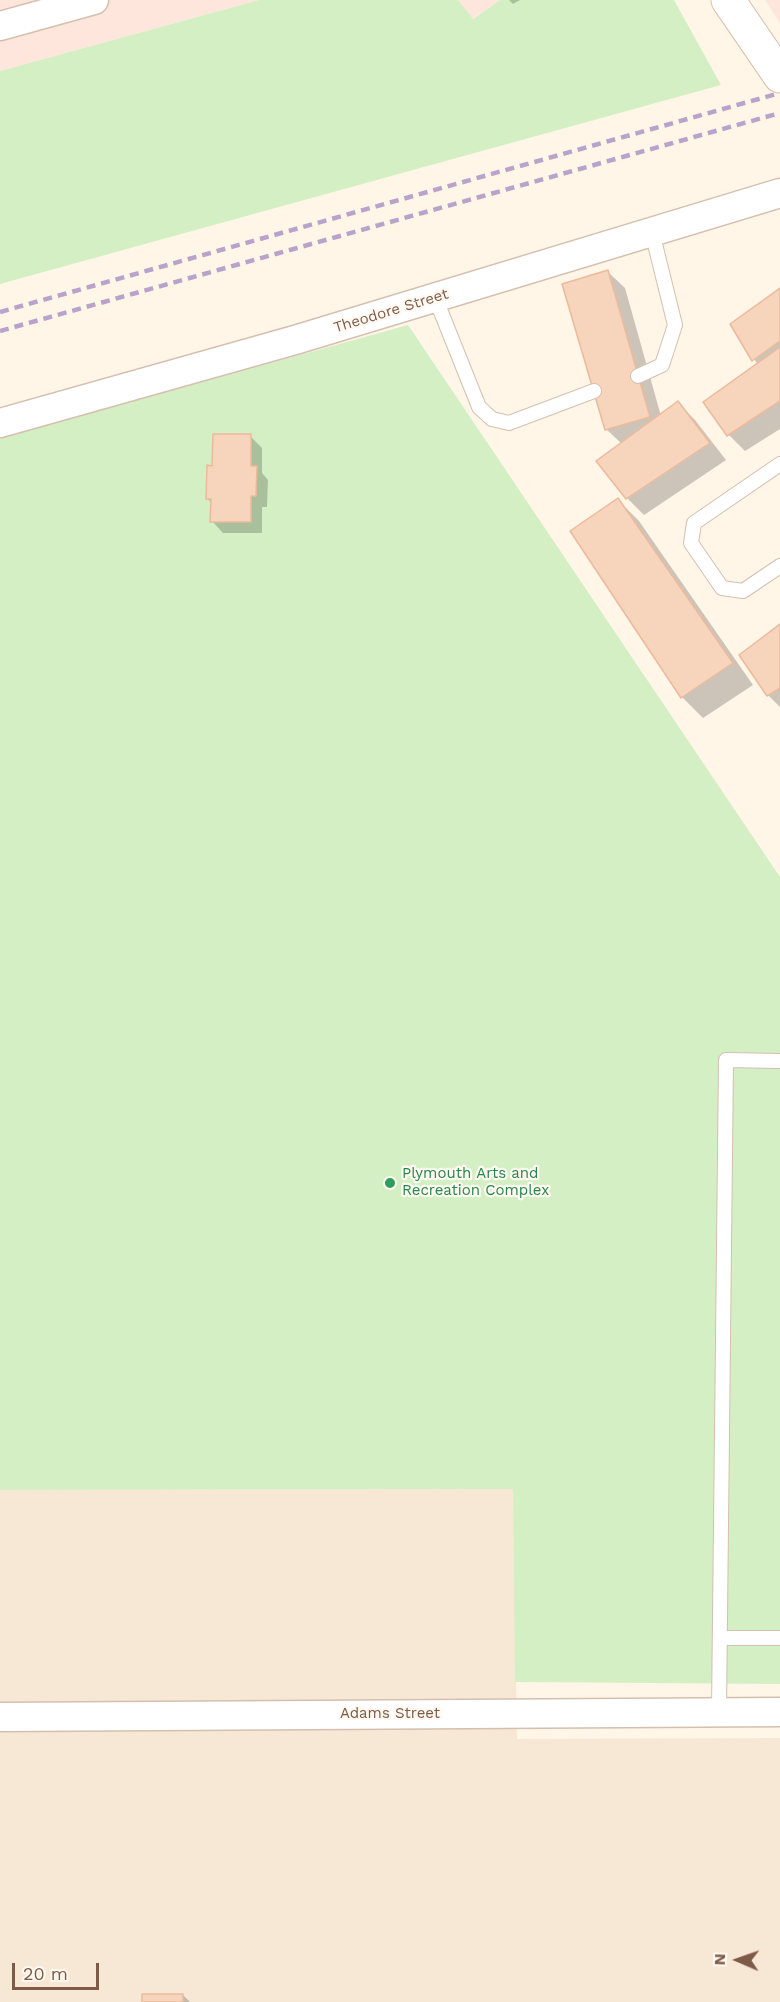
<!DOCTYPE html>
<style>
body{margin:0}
#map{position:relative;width:780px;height:2002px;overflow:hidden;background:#fff6e8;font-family:"Work Sans",sans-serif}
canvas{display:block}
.north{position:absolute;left:708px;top:1930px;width:60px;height:60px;-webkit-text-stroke:4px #fff9f1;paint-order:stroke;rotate:272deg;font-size:16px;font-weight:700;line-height:24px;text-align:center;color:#7d5b48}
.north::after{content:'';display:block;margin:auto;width:21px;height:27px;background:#7d5b48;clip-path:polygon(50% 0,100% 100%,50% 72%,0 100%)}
.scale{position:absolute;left:12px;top:1963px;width:87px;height:27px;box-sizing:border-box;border:3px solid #7d5b48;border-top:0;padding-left:8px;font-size:18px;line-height:21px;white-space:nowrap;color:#7d5b48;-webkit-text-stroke:4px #fff9f1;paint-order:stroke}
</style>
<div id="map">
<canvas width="780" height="2002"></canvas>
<div class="north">N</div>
<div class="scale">20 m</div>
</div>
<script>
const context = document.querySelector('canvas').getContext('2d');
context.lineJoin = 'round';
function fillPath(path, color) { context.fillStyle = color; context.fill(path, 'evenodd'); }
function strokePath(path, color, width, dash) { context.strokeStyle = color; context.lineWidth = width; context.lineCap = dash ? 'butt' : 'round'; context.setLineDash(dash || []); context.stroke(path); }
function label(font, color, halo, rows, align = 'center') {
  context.font = font + ' "Work Sans",sans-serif'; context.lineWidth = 4.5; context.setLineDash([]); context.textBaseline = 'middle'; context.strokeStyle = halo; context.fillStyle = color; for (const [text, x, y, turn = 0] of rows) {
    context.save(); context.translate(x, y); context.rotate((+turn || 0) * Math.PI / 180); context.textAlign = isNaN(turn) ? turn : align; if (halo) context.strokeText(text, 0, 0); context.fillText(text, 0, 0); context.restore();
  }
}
const residential = new Path2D(`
 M513,1489L517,1739L780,1738V2002H0V1490Z`);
const commercial = new Path2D(`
 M0,0H259L0,71Z
 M458,0H500L472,19Z
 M765,0H780V23Z`);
const green = new Path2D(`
 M259,0H458L473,19L500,0H674L721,85L0,284V71Z
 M408,325L780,877V1684L515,1682L513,1489L0,1490V438Z`);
const shadow = new Path2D(`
 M509,0H520L513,4Z
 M608,272L625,288L661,416L678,403L695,420L726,460L644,515L627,498L598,461L622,444L606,429Z
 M780,290V429L745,451L729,435L758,365L732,324Z
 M250,436L262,448V473L268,480L267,507H262V533H223L212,521V504L207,498L214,467Z
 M617,499L639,521L753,685L703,718L682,697Z
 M780,626V707L768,695L741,656Z
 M183,1995L190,2002H144Z`);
const building = new Path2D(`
 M608,270L650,417L605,430L562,284Z
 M780,288V341L752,361L730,324Z
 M780,347V401L727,436L703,402Z
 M678,401L710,443L626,499L596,461Z
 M213,434H251V466H257L256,496H251V522H210L211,499H206L207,465L212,466Z
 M618,498L733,663L681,698L570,531Z
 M780,624V688L767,696L739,655Z
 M142,1994H183V2002H142Z`);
const lane = new Path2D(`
 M435,297L479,407L492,419L509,423L594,391
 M638,376L662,365L675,325L652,232
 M780,464L694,523L691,543L722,588L743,591L780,566
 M720,1638H780
 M719,1711L726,1060L780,1061`);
const street = new Path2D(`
 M0,26L94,0
 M0,423L295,340L780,193
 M0,1717L780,1712`);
const secondary = new Path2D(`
 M728,0L780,76`);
const rail = new Path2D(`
 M0,312L780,93
 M0,331L780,113`);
const markers = [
 [390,1183,6,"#2e9e5b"]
];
const streetNames = [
 ["Theodore Street",391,311,-17],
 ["Adams Street",390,1714]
];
const leisureNames = [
 ["Plymouth Arts and",402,1174],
 ["Recreation Complex",402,1191]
];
fillPath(residential, '#f7e8d5');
fillPath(commercial, '#ffe6dc');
fillPath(green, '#d5efc4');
fillPath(shadow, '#0003');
fillPath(building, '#f7d4bc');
strokePath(building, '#ecba9b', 1.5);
strokePath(lane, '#d5bfaf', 16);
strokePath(street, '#d5bfaf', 31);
strokePath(secondary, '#d9c0ab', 35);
strokePath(lane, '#fff', 14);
strokePath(street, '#fff', 28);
strokePath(secondary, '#fff', 33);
strokePath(rail, '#b9a3cb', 4.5, [9, 6]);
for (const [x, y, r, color] of markers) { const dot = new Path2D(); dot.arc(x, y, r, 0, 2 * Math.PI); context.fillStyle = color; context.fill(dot); strokePath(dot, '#fff9f1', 2); }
label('15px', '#7d5b48', '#fff9f1', streetNames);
label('15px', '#27864d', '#fff9f1', leisureNames, 'left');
</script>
